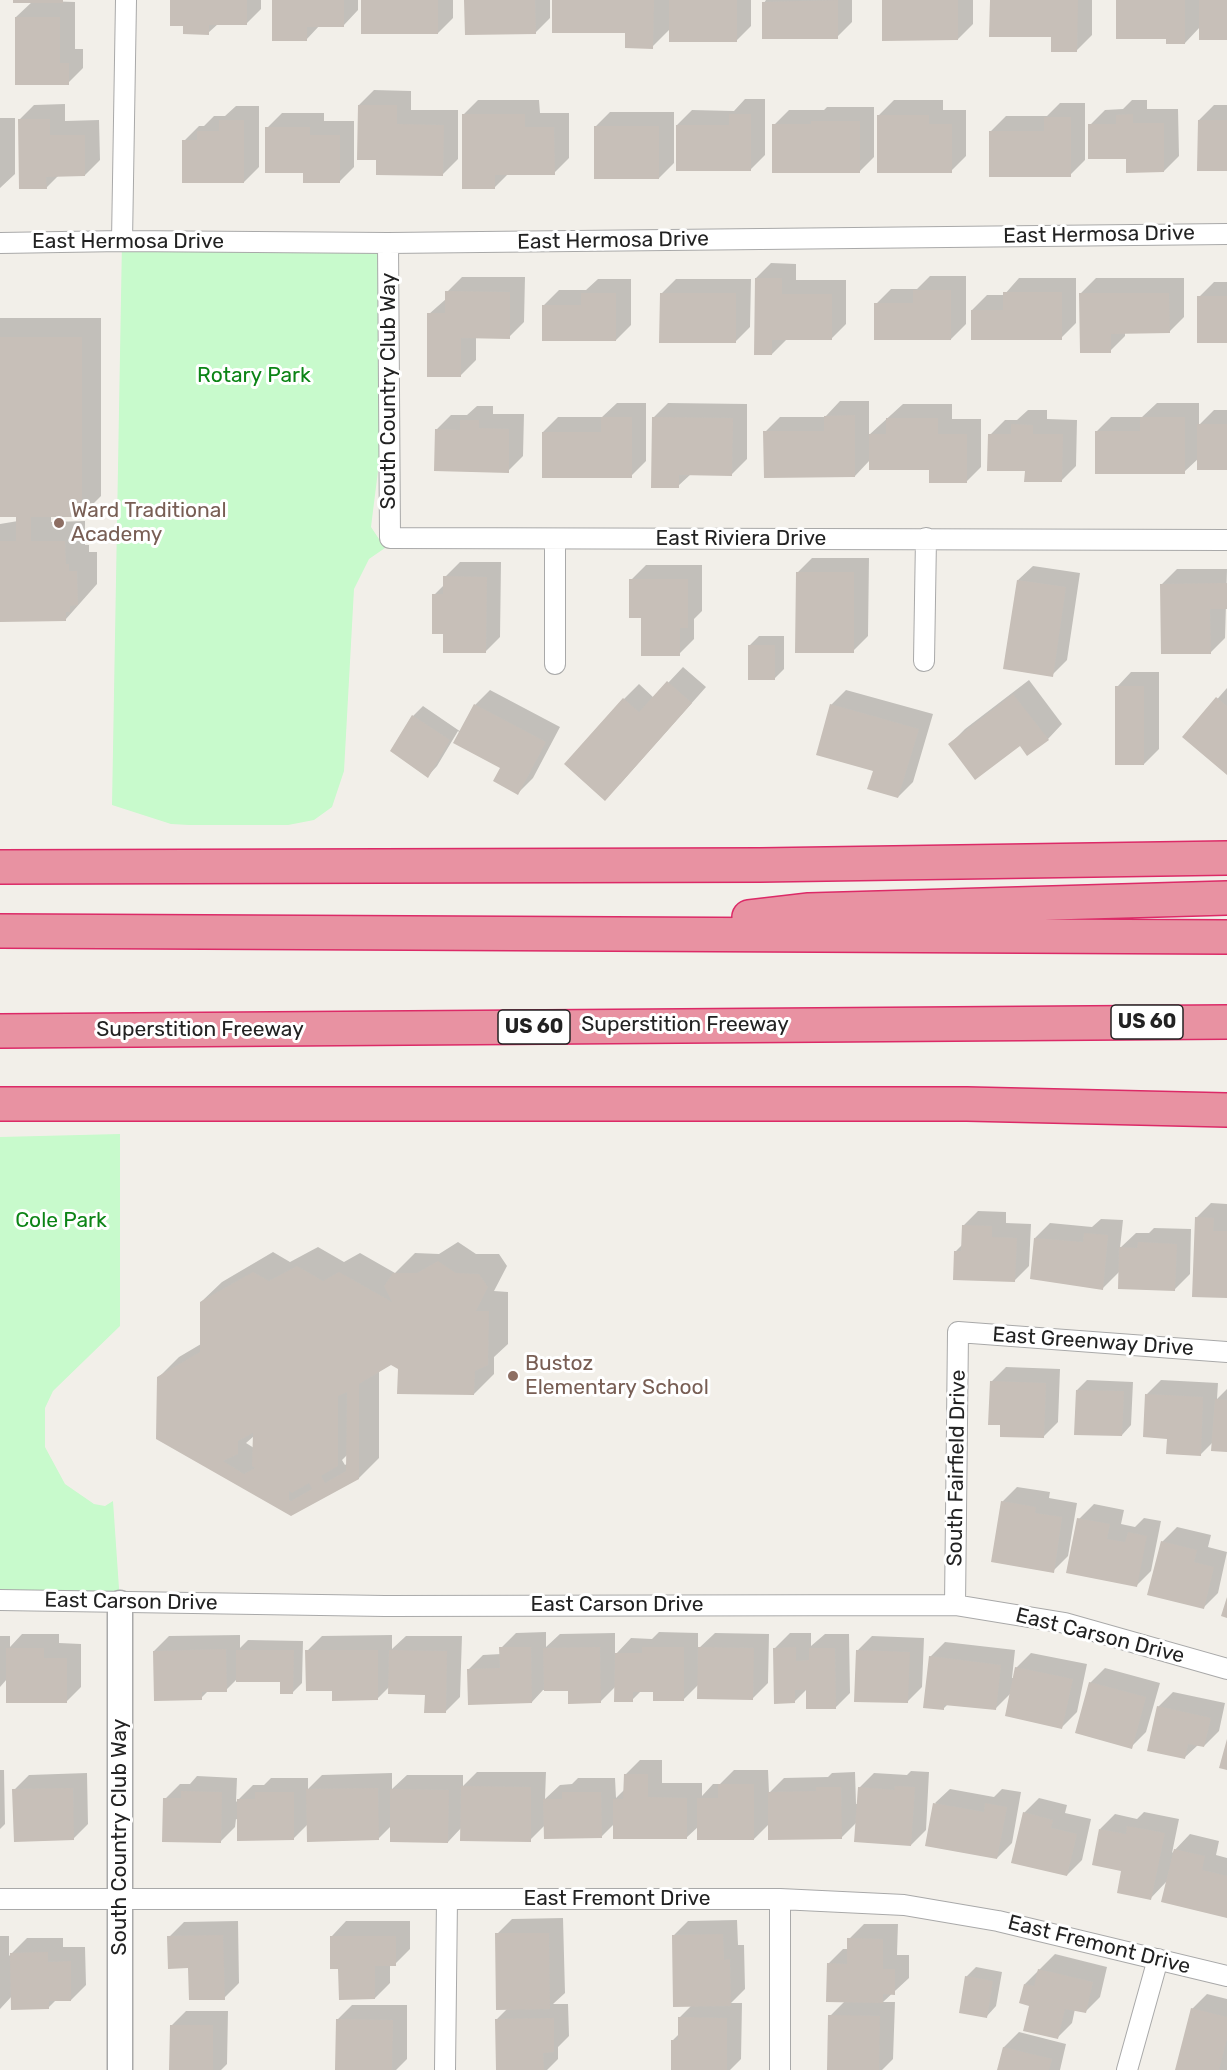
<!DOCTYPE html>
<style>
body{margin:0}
canvas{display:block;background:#f2efe9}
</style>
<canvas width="1227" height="2070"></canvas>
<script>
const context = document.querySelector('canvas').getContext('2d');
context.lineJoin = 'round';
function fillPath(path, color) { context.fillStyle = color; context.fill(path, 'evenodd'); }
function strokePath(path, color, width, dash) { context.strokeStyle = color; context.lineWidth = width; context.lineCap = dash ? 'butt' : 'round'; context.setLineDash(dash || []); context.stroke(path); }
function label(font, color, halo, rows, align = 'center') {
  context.font = font + ' Rubik,sans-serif'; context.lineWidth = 6; context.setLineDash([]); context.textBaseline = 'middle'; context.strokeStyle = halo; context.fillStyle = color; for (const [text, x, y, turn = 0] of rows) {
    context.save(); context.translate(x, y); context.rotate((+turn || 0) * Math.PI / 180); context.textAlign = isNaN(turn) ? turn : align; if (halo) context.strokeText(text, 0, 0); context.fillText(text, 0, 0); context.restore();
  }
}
const park = new Path2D(`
 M122,241L388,243L389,383L371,527L385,548L369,559L354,589L344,771L332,807L314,820L288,825H189L171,824L112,805Z
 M120,1134V1326L53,1391L45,1408V1447L65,1484L94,1504L105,1506L113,1501L120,1603L0,1600V1137Z`);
const shadow = new Path2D(`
 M15,0L75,2V49H83V68L68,83L16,17L33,1Z
 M172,0H261V9L246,24H218L208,33L185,25Z
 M274,0H358V10L344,25H320L306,40Z
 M362,0H453V18L438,33Z
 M466,0H550V18L535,33Z
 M554,0H751V26L736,41L670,29L652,47L627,32Z
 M766,0H852V22L837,37L764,3Z
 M884,0H973V24L958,39Z
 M991,0H1092V35L1077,50Z
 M1118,0H1227V38L1200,27L1185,43L1167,38Z
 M374,90L411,91V110H458V159L443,174L378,158L359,105Z
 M745,99H765V155L750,170L677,125L692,110L734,111Z
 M478,100H539L540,113H569V158L554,173L508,174L494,188L463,115Z
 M894,100H943V110H966V156L951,171L879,115Z
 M1132,100H1147V109H1178L1179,156L1164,171L1128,158L1090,125L1105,110L1123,109Z
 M1060,103H1085V160L1070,175L991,131L1006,116H1047Z
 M65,104V121L99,120L100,160L85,175H59L46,188L19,120L34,105Z
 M1214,105H1227V169L1199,120Z
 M236,106H259V167L244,182L184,141L199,126H204L214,116H225Z
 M827,107H874V157L859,172L774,125L789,110H824Z
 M610,112H674V163L659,178L595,127Z
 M282,113H324V121H354V167L339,182L305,171L267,128Z
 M0,118H15V174L0,188Z
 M771,263L796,264V280H846V324L831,339H787L772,354L756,278Z
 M930,276H966V324L951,339L876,304L891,289H917Z
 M462,277H525L524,322L509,337H476V360L461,375L429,314L446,299L447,292Z
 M1019,278H1076V323L1061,338L972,310L987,295H1004Z
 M1096,278H1184V317L1169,332H1125V336L1110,351L1081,293Z
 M598,279H631V325L616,340L544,305L559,290H586Z
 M676,279H751L750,327L735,342L661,294Z
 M1214,282H1227V342L1199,297Z
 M0,318H101V496L81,516H51V522L85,521V545H89V552H97V584L66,619L0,620V524L18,521L17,516L0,515Z
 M840,401H869V435L903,404H952V419H981V467L966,482L931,469L870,460L855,476L765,432L780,417H825Z
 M617,403H646V461L631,476L543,432L558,417H602Z
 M668,403L747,404V459L732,474H691L678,486L653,418Z
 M1157,403H1199V425L1214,410H1227V469L1199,458L1184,472L1096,432L1111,417H1142Z
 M477,406H493V414H524L523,456L508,471L436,430L451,415H467Z
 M1028,410H1047V419L1077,420L1076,466L1061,481L1026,470L990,435L1005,420H1017Z
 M812,558H869L868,636L853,651L797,573Z
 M460,562H501L500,637L485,652L445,633L434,595L445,584V577Z
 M646,565H702V611L694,619V639L679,654L642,616L631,580Z
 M1033,566L1080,573L1067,660L1052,675L1018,580Z
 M1177,569H1227L1225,638L1210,653L1162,584Z
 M759,636H784V669L774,679L749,646Z
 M683,667L706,687L620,784L624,699L639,684L654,698Z
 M1131,672H1159V749L1144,764L1117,687Z
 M1029,680L1062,724L1048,739L950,744L965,729Z
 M1227,688V773L1184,737Z
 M490,690L560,727L533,778L518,793L502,767L458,731L437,766L428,776L392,751L413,716L423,706L461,732L475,705Z
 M846,690L933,714L913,782L898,797L875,770L831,705Z
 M1211,1203L1227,1204V1297L1196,1218Z
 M978,1211L1006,1212V1223L1031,1224L1029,1266L1014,1281L955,1252L963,1244V1226Z
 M1101,1219L1123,1220L1120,1248L1136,1233H1149L1154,1228L1191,1229L1190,1274L1175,1289L1120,1271L1103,1288L1035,1238L1050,1223L1092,1227Z
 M458,1242L476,1254H499L507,1266L494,1291L508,1292V1344L494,1357V1374L474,1394L391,1363L379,1371V1458L359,1478L291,1514L158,1438L159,1377L179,1357L201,1344V1302L222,1282L273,1252L290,1262L318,1247L344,1262L360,1253L395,1273L415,1253L439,1254ZM254,1436V1448L246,1443ZM348,1454V1463L345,1465L342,1460Z
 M1006,1367L1060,1369L1058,1422L1043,1437L1002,1424L991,1382Z
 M1087,1380L1133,1382L1131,1425L1122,1435L1077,1390Z
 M1161,1380L1218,1383L1217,1399L1227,1389V1451L1213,1442L1200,1455L1169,1437L1146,1395Z
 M1017,1487L1050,1492L1049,1498L1077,1503L1068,1556L1053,1571L1002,1502Z
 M1094,1504L1124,1510L1121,1524L1135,1527L1144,1518L1161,1521L1151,1571L1136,1586L1079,1519Z
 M1177,1527L1211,1535L1208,1547L1227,1552L1218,1593L1203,1608L1162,1542Z
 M546,1632V1647L560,1634L615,1633V1655L631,1638L652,1639L659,1632L698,1633V1649L715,1633L769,1634L768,1683L753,1698L699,1684L683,1700L655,1690H642L632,1700L616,1686L600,1702L569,1690H543L532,1702L468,1670L483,1655L501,1654V1648L516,1633Z
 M790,1633H811V1646L825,1634H849L850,1693L835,1708L807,1689L794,1702L775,1648Z
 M22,1634H59V1643L81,1644V1687L66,1702L7,1679L0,1687V1636H10V1647Z
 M240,1635V1648L248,1640L303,1641L302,1683L292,1693L282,1681L236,1680L226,1690L208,1691L201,1698L154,1651L169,1636Z
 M392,1635V1649L406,1636H462L460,1697L445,1712L426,1693L390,1686L377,1699L333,1690L307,1651L322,1636Z
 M872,1636L924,1638L922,1687L907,1702L857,1651Z
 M945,1642L1015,1650L1012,1678H1014L1016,1668L1031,1653L1087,1664L1077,1712L1062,1727L1011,1693L995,1709L948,1704L943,1709L930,1657Z
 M1105,1668L1160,1683L1146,1732L1131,1747L1090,1683Z
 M1173,1692L1225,1703L1219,1731L1204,1746L1198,1745L1184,1758L1158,1707Z
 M640,1760H662V1783H702V1796L713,1784H720L734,1770H768L769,1793L784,1778L828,1777L832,1773L855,1772L856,1804H858L859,1788L874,1773L907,1775L911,1771L929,1772L926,1830L911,1845L857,1822L841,1838L770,1823L754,1839L699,1826L686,1838L615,1823L601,1837L545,1825L530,1840L462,1827L448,1842L391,1826L378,1839L308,1824L293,1839L236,1819L235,1827L220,1842L165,1799L180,1784H190L197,1776L237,1778L236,1802L253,1785H264L271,1778H308V1789L322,1775L392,1773V1789L407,1775H463V1786L477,1772H546L545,1799L560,1785L572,1784L578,1778H615L616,1798L625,1789V1775Z
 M0,1770H4L5,1824L0,1829Z
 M87,1773L88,1824L73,1839L14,1790L29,1775Z
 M950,1789L994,1797L1002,1789L1021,1792L1012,1843L997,1858L935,1803Z
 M1039,1798L1067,1805L1065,1813L1091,1819L1082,1860L1067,1875L1024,1813Z
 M1144,1812L1179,1819L1172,1853L1190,1834L1219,1841L1216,1855L1227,1858V1916L1167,1881L1150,1899L1123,1870L1100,1829L1115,1814L1137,1819Z
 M563,1918L565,1993L553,2004H568L569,2036L558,2047V2059L547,2070H497L496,2020L508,2008L497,1934L512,1919Z
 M737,1920L738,1945H744L745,1989L731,2003H742L741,2059L730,2070H673V2040L679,2034L680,2017L692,2005L673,1936L688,1921Z
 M238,1921L239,1983L224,1998L190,1967L169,1937L184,1922Z
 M346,1921H410V1949L395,1964H390V1983L375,1998L340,1968L332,1936Z
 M864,1924H898L897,1955H909V1978L883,2002H895L893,2059L882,2070H828L830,2016L845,2001L828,1964L843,1949H849V1939Z
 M0,1936H9V1956L27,1938H63V1947H85L86,1985L71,2000H56L49,2007L12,1996L0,2009Z
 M1055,1954L1107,1967L1100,1997L1085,2012L1075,2009L1072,2023L1057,2038L1031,2004L1025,1984Z
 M976,1967L1002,1972L996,2006L987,2016L966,1977Z
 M1207,1994L1227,1999V2070H1177L1192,2009Z
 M352,2005H407V2059L396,2070H337V2020Z
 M186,2011H228L227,2064L221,2070H171V2026Z
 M1019,2032L1066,2044L1060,2070H999L1004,2047Z`);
const building = new Path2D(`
 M13,0H63V3H13Z
 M170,0H247V25H209V35L183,34V26H170Z
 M272,0H344V27H307V41H272Z
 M361,0H438V34H361Z
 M464,0H535L536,34L465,35Z
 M552,0H654L653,49L625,48V33H552Z
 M669,0H737V42H669Z
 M838,0V39H762V2Z
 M882,0H958V40L882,41Z
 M990,0H1078L1077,52H1051V37H989Z
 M1116,0H1185V44H1166V39H1116Z
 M1199,0H1227V40H1199Z
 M15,17H60V63H69V85H15Z
 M358,105H397V124L444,125L443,176L376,175V160H357Z
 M462,114H525V127H554L555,175H495V189H462Z
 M729,114H751V171H676V125H729Z
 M1133,114V123H1164V172L1126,173V159H1088V124H1116V115Z
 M877,115H929V124H952V173H877Z
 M1044,117H1071V177H989V131H1044Z
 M18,119H50V135H85V176L46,177L47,189H19Z
 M219,120H244V183H182V140H197V131H219Z
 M1198,120H1227V171H1197Z
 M811,121H860V173H772V124H811Z
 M594,126H659V179H594Z
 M265,127H310V135H340V183H303V173H265Z
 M755,278H782V294H832V340H772V355H754Z
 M913,290H951V340H874V303H913Z
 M445,291L510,292V339L461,338V377H427V313H445Z
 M1003,292H1062V340H971V310H1003Z
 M581,293H616V341H542V305H581Z
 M660,293H736V343H659Z
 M1079,293H1169L1170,333L1111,334V353H1080Z
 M1197,296H1227V343H1197Z
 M0,337H82V517H31V541H65L66,564H69V571H77L78,605L70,606V612H66V621L0,622V541H16V517H0Z
 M855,415V477L764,478L763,431H824V416Z
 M601,417H632V478H542V432H601Z
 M652,417L733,418L732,476L679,475V488H651Z
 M1140,417H1185V474H1095V431H1140Z
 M886,418H938V434H967V483H929V470H869V434H886Z
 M460,420H479V428L509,429V473L434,471L435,429L460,430Z
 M1011,424L1033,425V434H1063L1062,482H1024L1025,471H987L988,434H1011Z
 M1197,424H1227V470H1197Z
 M796,572H854V653H795Z
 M443,576L487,577L486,653H443V634H432V594H443Z
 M629,579H688V628H680V656H641V618H629Z
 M1017,580L1066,587L1053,677L1003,669Z
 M1227,583V609H1210L1211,654H1161L1160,584Z
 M748,645H775V680H748Z
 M667,681L692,703L605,801L564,764L623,698L639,712Z
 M1115,686H1144V765H1115Z
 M1013,694L1049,740L1027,756L1020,746L975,780L948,744Z
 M1216,697L1227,706V775L1182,737Z
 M474,704L546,742L518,795L493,781L500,768L453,743Z
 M830,704L919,729L898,798L867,789L873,771L816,755Z
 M412,715L450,740L428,778L390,751Z
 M1195,1217L1214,1218L1213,1231H1227V1298L1192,1297Z
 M962,1225L992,1226V1237L1017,1238L1015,1282L953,1280L954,1251H961Z
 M1084,1233L1108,1235L1103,1290L1030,1279L1034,1238L1083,1242Z
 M1138,1242L1177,1244L1175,1291L1118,1289L1119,1247L1137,1248Z
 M438,1261L456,1273L479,1274L488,1287L476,1311H489L488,1365L475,1371L474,1395L397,1394L398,1369L391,1365L359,1384V1479L291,1516L156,1439L157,1377L200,1352V1302L253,1272L269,1281L297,1266L323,1281L339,1272L392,1302L384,1286L393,1273H417ZM347,1392L346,1471L325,1483L321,1476L338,1466V1396ZM253,1433L252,1466L255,1468L244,1474L223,1461L238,1454V1441ZM309,1483L312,1489L291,1501L289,1500V1491L292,1493Z
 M990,1381L1046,1383L1044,1438L1000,1437V1425H988Z
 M1076,1390L1124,1391L1122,1436L1074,1435Z
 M1145,1394L1203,1397L1201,1456L1166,1454L1167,1439L1143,1437Z
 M1215,1399L1227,1400V1452L1211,1451Z
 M1001,1501L1036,1507L1035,1513L1062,1517L1054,1573L991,1562Z
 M1077,1518L1110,1524L1107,1539L1125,1542L1128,1532L1147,1536L1137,1587L1066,1573Z
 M1161,1541L1197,1550L1194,1562L1214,1567L1204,1609L1147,1595Z
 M1227,1597V1618L1221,1616Z
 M499,1647H531L532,1703L468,1705L467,1669L500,1668Z
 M600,1647L601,1703L568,1704V1691H544L543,1648Z
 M642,1647H684V1701H653V1692H633V1702H614L615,1653H642Z
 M698,1647L754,1648L753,1700L697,1699Z
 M796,1647V1661L809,1660V1648H835L836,1709H806V1690H795V1703L774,1704L773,1648Z
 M6,1648H44V1658H67V1703H6Z
 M226,1649L227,1692H202V1700L154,1701L153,1651Z
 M236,1650H294L293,1694H280V1682H236Z
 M305,1650H378V1700L332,1701V1691H306Z
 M389,1650L447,1651L446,1713H424L425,1695L388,1694Z
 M856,1650L910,1652L908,1703L854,1702Z
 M929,1656L1001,1665L996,1710L944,1705V1710L923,1708Z
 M1015,1667L1073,1679L1062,1729L1005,1716Z
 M1089,1682L1146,1697L1132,1749L1075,1733Z
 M1157,1706L1211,1718L1204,1747L1188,1744L1185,1759L1147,1751Z
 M1227,1739V1770L1219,1768Z
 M624,1774H648V1797L687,1798V1839H613V1799H623Z
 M718,1784H754V1840H697V1798H718Z
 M461,1786L531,1787V1842L460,1841Z
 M895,1786L915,1787L911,1846L854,1842L858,1787L894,1790Z
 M816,1787H841L842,1839L768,1840V1792L816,1791Z
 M73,1788L74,1840L14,1842L12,1789Z
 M378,1788L379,1840L307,1842L306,1789Z
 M390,1789L449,1790L448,1843L390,1842Z
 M181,1791L222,1792L221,1843L162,1842L163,1798H181Z
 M255,1792H294V1840L237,1841V1799H255Z
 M562,1792H601L602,1838L544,1839L543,1799H562Z
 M933,1803L984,1812L985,1803L1007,1807L997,1859L925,1846Z
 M1023,1812L1053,1820L1051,1828L1077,1834L1067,1876L1011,1863Z
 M1127,1826L1165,1833L1151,1900L1117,1893L1121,1871L1092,1865L1099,1829L1126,1834Z
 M1174,1849L1205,1856L1202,1870L1227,1876V1918L1161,1902Z
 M495,1933H549L550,2009L496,2010Z
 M723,1934L724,1960L730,1959L731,2006L673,2007L672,1935Z
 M223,1935L225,2000H189L188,1968L168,1969L167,1936Z
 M330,1936H396V1966H375V1999L339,2000L338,1969H330Z
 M847,1938L883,1939V1969H895V1995L883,1994V2003L826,2002L827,1963L847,1964Z
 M48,1952V1962L71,1961V2001H49V2009L11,2010L10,1953Z
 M1038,1969L1093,1982L1086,2013L1065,2009L1058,2039L1023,2031L1029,2006L1019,2003L1024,1984L1034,1986Z
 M965,1976L993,1981L987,2018L959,2013Z
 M1191,2008L1227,2017V2039L1219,2070H1175Z
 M828,2015L880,2016L879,2070H827Z
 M678,2017L727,2018V2070H671V2040H678Z
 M554,2018V2052L543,2053L544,2070H496L495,2019Z
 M336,2019L393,2020L392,2070H335Z
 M170,2025H213V2070H169Z
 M1003,2047L1052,2059L1049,2070H997Z`);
const minor = new Path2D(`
 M122,241L126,0
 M0,243L122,241L388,243L1227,234
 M388,243L390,538L1227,540
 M555,541V664
 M924,661L926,538
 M0,1600L385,1606L955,1605L1065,1623L1227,1669
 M955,1605L958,1332L1227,1352
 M0,1899H780L904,1905L998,1921L1227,1976
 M780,1899V2070
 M445,2070L447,1899
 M1127,2070L1158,1959`);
const tertiary = new Path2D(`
 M120,1603V2070`);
const motorway = new Path2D(`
 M0,867L760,865L1227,858
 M749,917L809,910L1227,898
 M0,931L1227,937
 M0,1031L1227,1022
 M0,1104H967L1227,1110`);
const markers = [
 [59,523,6,"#8d6e63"],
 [513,1376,6,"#8d6e63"]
];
const shields = [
 [1147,1022,72],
 [534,1027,72]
];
const shieldNames = [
 ["US 60",1147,1022],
 ["US 60",534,1027]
];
const streetNames = [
 ["East Hermosa Drive",1099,235,-1],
 ["East Hermosa Drive",613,241,-1],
 ["East Hermosa Drive",128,242],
 ["South Country Club Way",389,391,-90],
 ["East Riviera Drive",741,539],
 ["Superstition Freeway",685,1025],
 ["Superstition Freeway",200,1030],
 ["East Greenway Drive",1093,1342,4],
 ["South Fairfield Drive",957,1468,-89],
 ["East Carson Drive",131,1602,1],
 ["East Carson Drive",617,1605],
 ["East Carson Drive",1100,1636,14],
 ["South Country Club Way",120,1837,-90],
 ["East Fremont Drive",617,1899],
 ["East Fremont Drive",1099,1945,14]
];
const parkNames = [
 ["Rotary Park",254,376],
 ["Cole Park",61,1221]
];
const educationNames = [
 ["Ward Traditional",71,511],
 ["Academy",71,535],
 ["Bustoz",525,1364],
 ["Elementary School",525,1388]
];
fillPath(park, '#c8facc');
fillPath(shadow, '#0003');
fillPath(building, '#c7bfb8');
strokePath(minor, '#a9a9a9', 22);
strokePath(tertiary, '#a9a9a9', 27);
strokePath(motorway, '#dc2a67', 36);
strokePath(minor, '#fff', 20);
strokePath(tertiary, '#fff', 24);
strokePath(motorway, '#e892a2', 33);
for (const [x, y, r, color] of markers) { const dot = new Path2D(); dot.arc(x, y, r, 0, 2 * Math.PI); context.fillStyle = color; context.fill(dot); strokePath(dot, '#fff', 2); }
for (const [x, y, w] of shields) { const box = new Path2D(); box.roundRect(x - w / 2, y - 17, w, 34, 4.5); context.fillStyle = '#fff'; context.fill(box); strokePath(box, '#222', 1.5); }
label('bold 20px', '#222', null, shieldNames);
label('21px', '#222', '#fff', streetNames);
label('21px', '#0c8416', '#fff', parkNames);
label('21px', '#785e54', '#fff', educationNames, 'left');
</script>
